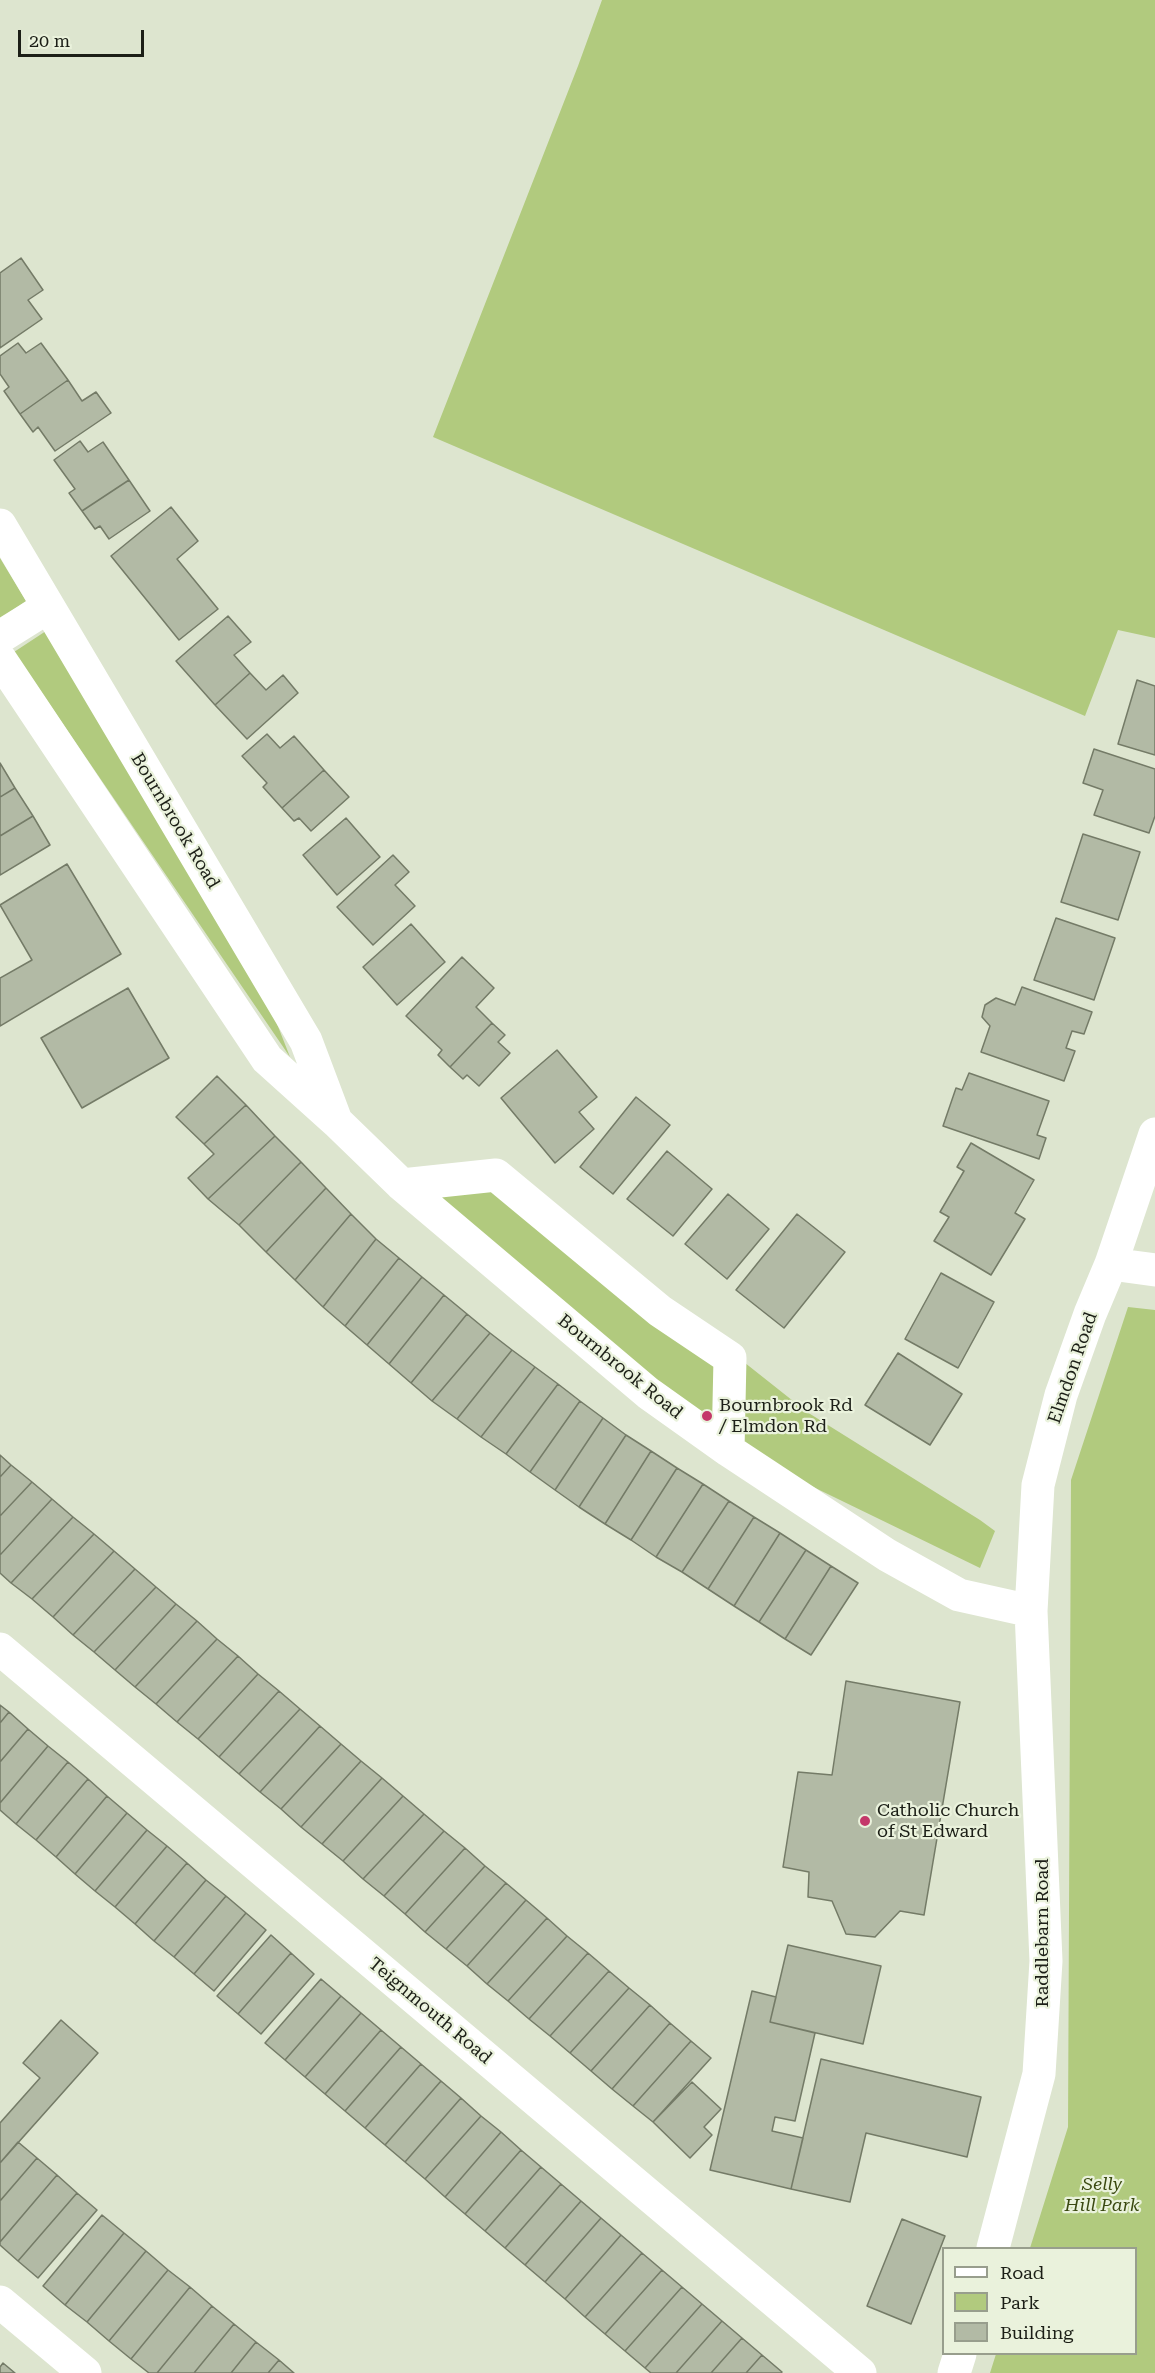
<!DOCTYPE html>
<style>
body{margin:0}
#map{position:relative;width:1155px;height:2373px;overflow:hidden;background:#dde5cf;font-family:"Roboto Serif",serif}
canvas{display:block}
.legend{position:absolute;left:942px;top:2247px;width:195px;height:108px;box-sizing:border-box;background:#eaf2dc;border:2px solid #989e8d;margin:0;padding:8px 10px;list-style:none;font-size:18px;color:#1c1f17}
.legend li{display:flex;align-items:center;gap:12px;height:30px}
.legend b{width:30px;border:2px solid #989e8d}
.scale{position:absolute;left:18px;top:30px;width:126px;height:27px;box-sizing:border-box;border:3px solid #1c1f17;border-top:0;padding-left:8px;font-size:18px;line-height:21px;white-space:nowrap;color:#1c1f17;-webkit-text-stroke:4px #eaf2dc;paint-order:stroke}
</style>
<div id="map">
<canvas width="1155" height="2373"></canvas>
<ul class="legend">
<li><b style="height:8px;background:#fff"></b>Road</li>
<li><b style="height:16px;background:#b1ca7e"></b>Park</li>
<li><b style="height:16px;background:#b2baa5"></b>Building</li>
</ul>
<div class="scale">20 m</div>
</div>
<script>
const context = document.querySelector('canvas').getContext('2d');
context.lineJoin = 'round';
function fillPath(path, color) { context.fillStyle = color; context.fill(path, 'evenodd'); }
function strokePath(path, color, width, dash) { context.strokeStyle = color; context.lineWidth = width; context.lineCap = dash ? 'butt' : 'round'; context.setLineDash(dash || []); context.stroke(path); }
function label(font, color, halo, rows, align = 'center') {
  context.font = font + ' "Roboto Serif",serif'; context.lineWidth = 4.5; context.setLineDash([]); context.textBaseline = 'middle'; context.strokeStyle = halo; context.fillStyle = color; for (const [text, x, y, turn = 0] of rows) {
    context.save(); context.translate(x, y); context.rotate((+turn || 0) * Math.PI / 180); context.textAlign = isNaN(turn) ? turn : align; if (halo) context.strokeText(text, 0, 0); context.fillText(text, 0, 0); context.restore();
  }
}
const green = new Path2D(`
 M602,0H1155V638L1118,630L1085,716L433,437L578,66Z
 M0,558L26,601L0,619Z
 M46,631L272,1011L290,1057L14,652Z
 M494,1179L727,1360L724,1444L409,1188Z
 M1128,1307L1155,1310V2373H990L996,2354H1136V2248H1030L1068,2127L1071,1480Z
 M735,1355L807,1412L980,1520L995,1531L980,1568L733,1448Z`);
const building = new Path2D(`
 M21,258L43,290L28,300L42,319L0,348V273Z
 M18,343L26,353L41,343L68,380L20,414L4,391L9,387L0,374V356Z
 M68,380L82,401L96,392L111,413L55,451L38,427L33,432L20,414Z
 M80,441L88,452L103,442L129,480L82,511L69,493L75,489L54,460Z
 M129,480L150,511L109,539L100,526L95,529L82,511Z
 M171,507L198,541L177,559L218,609L179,640L111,556Z
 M228,616L251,642L234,655L250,673L215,705L176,661Z
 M250,673L266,690L283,675L298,693L247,739L215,705Z
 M1137,680L1155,686V755L1118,744Z
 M267,734L280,748L294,736L324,770L282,808L263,787L267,783L242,756Z
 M1094,749L1155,769V816L1149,833L1094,815L1103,790L1083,783Z
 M0,763L15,788L0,797Z
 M324,770L349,797L311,831L299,818L294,821L282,808Z
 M15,788L33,816L0,836V797Z
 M33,816L50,845L0,875V836Z
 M346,818L380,857L337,895L303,855Z
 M1083,834L1140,852L1118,920L1061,902Z
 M393,855L409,872L395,885L415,906L373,945L337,907Z
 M67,864L121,954L0,1026V978L32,960L0,905Z
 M1056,918L1115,938L1094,1000L1034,980Z
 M411,924L445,962L397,1005L363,967Z
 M462,957L494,988L476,1007L492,1023L450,1067L438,1055L442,1050L406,1016Z
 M1022,987L1092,1012L1084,1034L1072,1031L1066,1048L1075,1051L1064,1081L981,1052L990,1026L982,1017L985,1005L996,998L1015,1005Z
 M128,988L169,1058L82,1108L41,1038Z
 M492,1023L505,1035L498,1042L510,1053L479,1086L467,1075L463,1079L450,1067Z
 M557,1050L597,1097L579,1112L594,1129L555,1163L501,1098Z
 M969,1073L1049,1101L1037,1135L1046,1138L1039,1159L943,1126L956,1088L962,1090Z
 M217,1076L246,1105L204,1144L176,1117Z
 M636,1097L670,1125L613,1194L580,1167Z
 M246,1105L275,1136L208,1199L188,1178L214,1154L204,1144Z
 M275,1136L301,1162L239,1225L208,1199Z
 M971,1143L1034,1180L1015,1213L1025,1219L991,1275L934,1241L949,1217L940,1212L964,1171L957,1167Z
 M667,1151L712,1189L673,1236L627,1199Z
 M301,1162L326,1188L266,1252L239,1225Z
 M326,1188L351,1214L295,1280L266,1252Z
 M728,1194L769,1229L727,1279L685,1244Z
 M351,1214L376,1239L323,1307L295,1280Z
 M797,1214L845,1252L784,1328L736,1290Z
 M376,1239L399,1258L345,1326L323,1307Z
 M399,1258L422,1277L367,1345L345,1326Z
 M941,1273L994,1302L958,1368L905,1339Z
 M422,1277L444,1295L389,1364L367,1345Z
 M444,1295L467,1314L411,1383L389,1364Z
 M467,1314L490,1333L432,1401L411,1383Z
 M490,1333L512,1350L457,1419L432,1401Z
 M512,1350L535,1367L481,1437L457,1419Z
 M898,1353L962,1394L930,1445L865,1405Z
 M535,1367L558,1384L506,1454L481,1437Z
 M558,1384L580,1401L530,1472L506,1454Z
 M580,1401L603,1418L555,1490L530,1472Z
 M603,1418L626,1435L579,1507L555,1490Z
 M626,1435L651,1451L605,1524L579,1507Z
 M651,1451L677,1468L631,1540L605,1524Z
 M0,1455L11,1465L0,1477Z
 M11,1465L32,1482L0,1516V1477Z
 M677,1468L703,1484L656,1557L631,1540Z
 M32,1482L52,1499L0,1555V1516Z
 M703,1484L729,1501L682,1572L656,1557Z
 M52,1499L73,1517L11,1583L0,1573V1555Z
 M729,1501L754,1517L708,1589L682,1572Z
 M73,1517L94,1534L32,1599L11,1583Z
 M754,1517L780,1533L734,1606L708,1589Z
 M780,1533L806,1550L759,1622L734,1606Z
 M94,1534L114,1551L53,1617L32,1599Z
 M806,1550L831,1566L785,1639L759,1622Z
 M114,1551L135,1569L73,1635L53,1617Z
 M831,1566L858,1583L811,1655L785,1639Z
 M135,1569L156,1587L94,1652L73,1635Z
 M156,1587L176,1604L115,1670L94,1652Z
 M176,1604L197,1621L135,1687L115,1670Z
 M197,1621L217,1639L156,1704L135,1687Z
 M217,1639L238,1656L177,1722L156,1704Z
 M238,1656L258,1674L198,1739L177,1722Z
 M258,1674L279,1691L219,1757L198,1739Z
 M846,1681L960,1702L924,1915L900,1911L875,1937L846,1934L832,1901L808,1897L809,1872L783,1867L798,1772L832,1775Z
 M279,1691L300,1709L239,1774L219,1757Z
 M0,1705L9,1712L0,1723Z
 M300,1709L320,1726L260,1792L239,1774Z
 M9,1712L28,1729L0,1762V1723Z
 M320,1726L341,1744L281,1809L260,1792Z
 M28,1729L48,1746L0,1803V1762Z
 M341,1744L361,1761L301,1827L281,1809Z
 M48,1746L68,1762L16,1824L0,1810V1803Z
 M361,1761L382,1778L322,1844L301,1827Z
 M68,1762L88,1779L36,1840L16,1824Z
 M382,1778L403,1796L343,1861L322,1844Z
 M88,1779L107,1796L56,1857L36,1840Z
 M107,1796L127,1813L75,1874L56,1857Z
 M403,1796L424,1814L363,1879L343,1861Z
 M127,1813L147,1830L95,1891L75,1874Z
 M424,1814L444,1831L384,1896L363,1879Z
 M147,1830L167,1846L115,1907L95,1891Z
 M444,1831L465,1848L405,1914L384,1896Z
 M167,1846L187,1863L135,1924L115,1907Z
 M465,1848L485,1866L425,1932L405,1914Z
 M187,1863L206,1880L154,1941L135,1924Z
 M485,1866L506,1883L446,1949L425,1932Z
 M206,1880L226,1896L174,1957L154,1941Z
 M506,1883L526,1900L467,1966L446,1949Z
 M226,1896L246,1913L194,1974L174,1957Z
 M526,1900L547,1918L487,1984L467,1966Z
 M246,1913L266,1930L214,1991L194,1974Z
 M547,1918L567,1936L508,2001L487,1984Z
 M271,1935L291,1953L238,2014L217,1996Z
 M567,1936L588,1953L529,2019L508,2001Z
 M788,1945L881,1966L863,2044L770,2022Z
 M291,1953L314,1974L261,2034L238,2014Z
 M588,1953L609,1971L550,2036L529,2019Z
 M609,1971L629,1988L570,2053L550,2036Z
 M321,1979L341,1996L285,2060L265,2043Z
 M629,1988L650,2005L591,2071L570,2053Z
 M752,1991L776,1997L770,2022L815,2033L795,2121L775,2117L772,2131L803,2138L791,2189L710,2170Z
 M341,1996L361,2013L305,2077L285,2060Z
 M650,2005L670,2023L612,2089L591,2071Z
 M361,2013L381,2030L325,2094L305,2077Z
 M61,2020L98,2053L0,2163V2123L40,2078L23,2063Z
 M670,2023L691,2041L633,2106L612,2089Z
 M381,2030L401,2047L345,2111L325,2094Z
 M691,2041L711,2058L653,2122L633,2106Z
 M401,2047L421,2064L365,2128L345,2111Z
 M821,2059L981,2097L967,2157L866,2133L850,2202L791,2189Z
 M421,2064L441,2081L385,2145L365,2128Z
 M441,2081L461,2098L405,2162L385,2145Z
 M692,2082L721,2109L704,2127L712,2135L690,2158L653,2122Z
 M461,2098L481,2116L425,2179L405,2162Z
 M481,2116L501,2132L445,2197L425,2179Z
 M501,2132L521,2150L465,2214L445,2197Z
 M18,2142L37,2158L0,2201V2163Z
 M521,2150L541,2167L485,2231L465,2214Z
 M37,2158L57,2175L0,2242V2201Z
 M541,2167L561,2184L505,2248L485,2231Z
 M57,2175L77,2193L18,2261L0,2245V2242Z
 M561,2184L581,2201L525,2265L505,2248Z
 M77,2193L97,2210L38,2278L18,2261Z
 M581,2201L601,2218L545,2282L525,2265Z
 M102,2215L124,2233L65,2305L43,2286Z
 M601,2218L621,2235L565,2299L545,2282Z
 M902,2219L945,2236L911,2324L867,2306Z
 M124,2233L146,2251L87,2322L65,2305Z
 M621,2235L642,2253L585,2317L565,2299Z
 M146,2251L168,2270L109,2341L87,2322Z
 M642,2253L662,2270L605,2334L585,2317Z
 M168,2270L190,2287L131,2359L109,2341Z
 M662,2270L682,2287L625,2351L605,2334Z
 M190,2287L212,2306L157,2373H149L131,2359Z
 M682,2287L702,2304L645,2368L625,2351Z
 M702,2304L722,2321L676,2373H651L645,2368Z
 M212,2306L234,2324L194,2373H157Z
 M722,2321L742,2338L711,2373H676Z
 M234,2324L256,2342L231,2373H194Z
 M742,2338L762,2355L746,2373H711Z
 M256,2342L279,2360L268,2373H231Z
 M762,2355L782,2372L781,2373H746Z
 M279,2360L294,2373H268Z
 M3,2363L15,2373H0V2367Z`);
const minor = new Path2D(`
 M0,525L306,1041L335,1118
 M0,637L48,607
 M0,659L267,1059L337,1122L402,1185L648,1393L728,1450L887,1555L959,1595L1031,1611
 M402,1185L496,1175L660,1311L730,1358L728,1450
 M1111,1264L1155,1270
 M0,1649L860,2373
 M993,2248L1039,2074L1046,1961L1031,1611L1038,1485L1061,1395L1090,1314L1111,1264L1155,1134
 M0,2302L85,2373
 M954,2373L960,2354`);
const markers = [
 [707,1416,6,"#c4386a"],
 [865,1821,6,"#c4386a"]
];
const streetNames = [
 ["Bournbrook Road",175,821,59],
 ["Bournbrook Road",620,1367,39],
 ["Elmdon Road",1073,1368,-71],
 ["Raddlebarn Road",1043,1933,-90],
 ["Teignmouth Road",430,2011,40]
];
const poiNames = [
 ["Bournbrook Rd",719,1406],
 ["/ Elmdon Rd",719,1427],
 ["Catholic Church",877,1811],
 ["of St Edward",877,1832]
];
const parkNames = [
 ["Selly",1102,2185],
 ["Hill Park",1102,2206]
];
fillPath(green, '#b1ca7e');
fillPath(building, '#b2baa5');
strokePath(building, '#747b67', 1.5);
strokePath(minor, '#fff', 33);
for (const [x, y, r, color] of markers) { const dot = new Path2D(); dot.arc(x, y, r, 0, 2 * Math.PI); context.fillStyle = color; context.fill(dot); strokePath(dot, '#eaf2dc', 2); }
label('18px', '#1c1f17', '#eaf2dc', streetNames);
label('18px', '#1c1f17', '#eaf2dc', poiNames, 'left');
label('italic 18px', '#3a4911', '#eaf2dc', parkNames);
</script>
